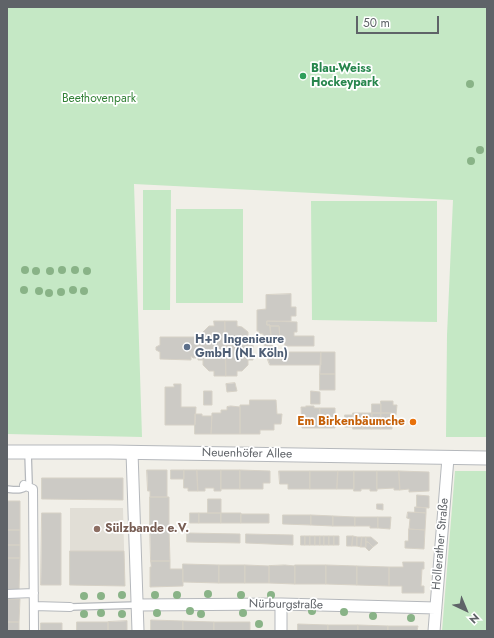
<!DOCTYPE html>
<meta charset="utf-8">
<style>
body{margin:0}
#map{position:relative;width:494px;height:638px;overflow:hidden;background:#f1efe8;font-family:Jost,sans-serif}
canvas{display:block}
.frame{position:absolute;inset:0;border:8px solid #5f6368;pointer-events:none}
.north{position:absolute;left:446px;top:590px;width:40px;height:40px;-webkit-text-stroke:3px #fff;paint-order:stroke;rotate:136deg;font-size:11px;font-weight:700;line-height:16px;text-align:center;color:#5f6368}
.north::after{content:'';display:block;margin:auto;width:14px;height:18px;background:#5f6368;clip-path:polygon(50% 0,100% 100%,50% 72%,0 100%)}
.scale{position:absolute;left:356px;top:16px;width:83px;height:18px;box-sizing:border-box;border:2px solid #5f6368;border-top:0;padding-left:5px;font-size:12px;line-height:14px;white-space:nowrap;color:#5f6368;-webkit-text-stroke:3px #fff;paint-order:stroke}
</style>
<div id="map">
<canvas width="494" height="638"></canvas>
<div class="frame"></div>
<div class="north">N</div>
<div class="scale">50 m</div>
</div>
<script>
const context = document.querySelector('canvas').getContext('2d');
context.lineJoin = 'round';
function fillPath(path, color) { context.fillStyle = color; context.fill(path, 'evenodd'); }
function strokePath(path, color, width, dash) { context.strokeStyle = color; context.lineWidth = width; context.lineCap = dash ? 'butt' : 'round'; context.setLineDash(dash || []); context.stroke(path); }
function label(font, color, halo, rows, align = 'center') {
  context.font = font + ' Jost,sans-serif'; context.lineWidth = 3.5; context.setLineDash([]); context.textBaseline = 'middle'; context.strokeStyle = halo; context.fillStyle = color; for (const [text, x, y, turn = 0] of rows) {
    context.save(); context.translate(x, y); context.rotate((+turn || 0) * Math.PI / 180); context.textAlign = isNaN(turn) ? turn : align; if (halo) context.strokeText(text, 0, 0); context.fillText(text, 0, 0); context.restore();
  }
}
const education = new Path2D(`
 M70,508H123L125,586L70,585Z`);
const green = new Path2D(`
 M7,7H487V437H446L447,335L453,200L134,184L142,437L7,434Z
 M143,190H171L170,310H143Z
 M311,201H437V322L312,320Z
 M176,209H243V303H176Z
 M455,471H487V631H442Z`);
const building = new Path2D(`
 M291,294V307H296V316H291V321H267V325H270L273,351L265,352L263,334L259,333V331H257V310L266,309V295Z
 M214,321H225L226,376H214V371H209L203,365V360H198V356L196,358H193L191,356V360L160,359V352L156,350V347L160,345V337H203V332L209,326H214Z
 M225,321H237V326L242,327L248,332V338H253V360H248V365L242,371H237V376H226Z
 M267,321L297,322V332H294V336H314V346H285L284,338H280L279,326H270V325H267Z
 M270,326H279L280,341H272Z
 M265,352H321V365H270Z
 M321,352H335V374H320Z
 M320,374H335V390H320Z
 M235,383L237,391L227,392L226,384Z
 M174,384H181V407H196L195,425H165V387H174Z
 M204,391H212V405H204Z
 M311,391L320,392V404H311Z
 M250,400H276L277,414H282L281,424H274V430H260V434H240V405H249Z
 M381,401H393V405H397L396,415H392V413H381Z
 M372,404H381V413H372Z
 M231,406L240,407V434H211L212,413H221V410H227V407Z
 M306,406H314V408H320V428H302L301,407H306Z
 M320,408H335V428H320Z
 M353,413H363V429H353Z
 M363,413H372V429H363Z
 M372,413H381V429H372Z
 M381,413H392V429H381Z
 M195,414H202V416H212L211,434H195Z
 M345,415H353V427H345Z
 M147,470H167V497H150V491H148Z
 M171,470H184V479H171Z
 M184,470H197L198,491H188V488H184Z
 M197,470H221V491H214V488H205V491H198Z
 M221,470H240V489H221Z
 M240,470L270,471V483H263V489H240Z
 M279,471H310V489H288V484H280Z
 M310,471H338L337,489H310Z
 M338,471H354V489H337Z
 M354,471H377V491H370V489H361V491H354Z
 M377,471H399L400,490H394V488L377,489Z
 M399,471L429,472V491L409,492V489L400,490Z
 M42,478H123V500L42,499Z
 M417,495L429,496V508L417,507Z
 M150,497H169V529H150Z
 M208,499H221V513H208Z
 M7,501H20V530H7Z
 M377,504H383V510L377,509Z
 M415,507L426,508V513L415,512Z
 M408,512L426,513L425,530L409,529L410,519L407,518Z
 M42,513H61V585H41Z
 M190,513H199V523H190Z
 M199,513H221V523H199Z
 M221,513H241V523H221Z
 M241,514H269V523H241Z
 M283,515H311V525L283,524Z
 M311,515L333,516V526L311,525Z
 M333,516L355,517V526H333Z
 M355,517H378V528H370V526H355Z
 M378,517H391L390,529L378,528Z
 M150,529H169L170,561H151Z
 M409,529L425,530L424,549L405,548V541H408Z
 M7,530H20V545H7Z
 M187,533L240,534V543L187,542Z
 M246,534L293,535V545L246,543Z
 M301,536H305V545H301Z
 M305,536H310V545H305Z
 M310,536H315V545H310Z
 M315,536H320V545H315Z
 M320,536H324V545H320Z
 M324,536H329V545H324Z
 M329,536H334V545H329Z
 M334,536H339V545H334Z
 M347,536H353L352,546H347Z
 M353,536L357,537V546H352Z
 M357,537H362L361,547L357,546Z
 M362,537H366V547H361Z
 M366,537H371L378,543L373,547L368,542H366Z
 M366,542H368L373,547L369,551L366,548Z
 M7,545H20V558H7Z
 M70,551H124L125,586L70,585Z
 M7,558H20L19,591H7Z
 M151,561H170V569H183V586L150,587V567H151Z
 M403,562H424V569H422L421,586H424V593H402V586H389V567H403Z
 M183,564L219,565V583L183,582Z
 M219,565H245V583H219Z
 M245,565L269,566V583H245Z
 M285,565L295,566V584L269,583V566Z
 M295,565H326V584H295Z
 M326,565L357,566V585L326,584Z
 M357,566L389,567V586L357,585Z
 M7,599H20L19,622H7Z
 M151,620L183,621V631H151Z
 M127,621V631H108V622Z
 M183,621L214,622V631H183Z
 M7,622H19V631H7Z
 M77,622H108V631H77Z
 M214,622H250V631H214Z
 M41,623H62V631H41Z
 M298,624L328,625V631H298Z
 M328,625H358V631H328Z
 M358,625L388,626V631H358Z
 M388,626H418L417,631H388Z`);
const service = new Path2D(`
 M7,489C15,490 25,492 29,483L28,452
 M70,607L137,605`);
const pedestrian = new Path2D(`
 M24,485L33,489L34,631
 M7,594L34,593
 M34,606L70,607`);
const minor = new Path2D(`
 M132,452L138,631
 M281,604V631
 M137,605L281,604L436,608
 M434,631L448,458`);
const tertiary = new Path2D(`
 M7,452H110L487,458`);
const trees = [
 [470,84],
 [480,150],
 [471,161],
 [25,270],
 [62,270],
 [75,270],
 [36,271],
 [50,271],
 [87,271],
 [24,290],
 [73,290],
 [39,291],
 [84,291],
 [61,292],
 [49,293],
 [208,594],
 [122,595],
 [155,595],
 [177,595],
 [241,595],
 [271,595],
 [84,596],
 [101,596],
 [190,611],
 [312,611],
 [344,612],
 [101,613],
 [157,613],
 [243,613],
 [84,614],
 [122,614],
 [201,614],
 [373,616],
 [411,618],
 [259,624]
];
const markers = [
 [303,76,4,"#2e9e5b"],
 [187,347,4,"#5c6f8a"],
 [413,422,4,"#e8710a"],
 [97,529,4,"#8d6e63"]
];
const leisureNames = [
 ["Blau-Weiss",311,69],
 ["Hockeypark",311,83]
];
const parkNames = [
 ["Beethovenpark",99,99]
];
const serviceNames = [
 ["H+P Ingenieure",195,340],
 ["GmbH (NL Köln)",195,354]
];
const foodNames = [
 ["Em Birkenbäumche",405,422]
];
const streetNames = [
 ["Neuenhöfer Allee",247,454,1],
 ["Hollerather Straße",441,544,-85],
 ["Nürburgstraße",286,605,1]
];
const educationNames = [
 ["Sülzbande e.V.",105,529]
];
fillPath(education, '#e1ded6');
fillPath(green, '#c5e8c5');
fillPath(building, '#cccac5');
strokePath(building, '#d6d1c6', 1);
strokePath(service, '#b5b8bc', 8);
strokePath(pedestrian, '#b5b8bc', 10);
strokePath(minor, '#b5b8bc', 13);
strokePath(tertiary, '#b5b8bc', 15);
strokePath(service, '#fff', 5.5);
strokePath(pedestrian, '#fff', 8);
strokePath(minor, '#fff', 11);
strokePath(tertiary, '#fff', 13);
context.fillStyle = '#89b387';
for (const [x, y] of trees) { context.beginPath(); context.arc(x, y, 4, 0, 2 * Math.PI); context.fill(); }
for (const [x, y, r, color] of markers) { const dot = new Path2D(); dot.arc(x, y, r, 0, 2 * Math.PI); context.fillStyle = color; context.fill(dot); strokePath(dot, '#fff', 1.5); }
label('bold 12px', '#27864d', '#fff', leisureNames, 'left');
label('12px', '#348238', '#fff', parkNames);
label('bold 12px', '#4e5e75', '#fff', serviceNames, 'left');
label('bold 12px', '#c56008', '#fff', foodNames, 'right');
label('12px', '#5f6368', '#fff', streetNames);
label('bold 12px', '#785e54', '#fff', educationNames, 'left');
</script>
